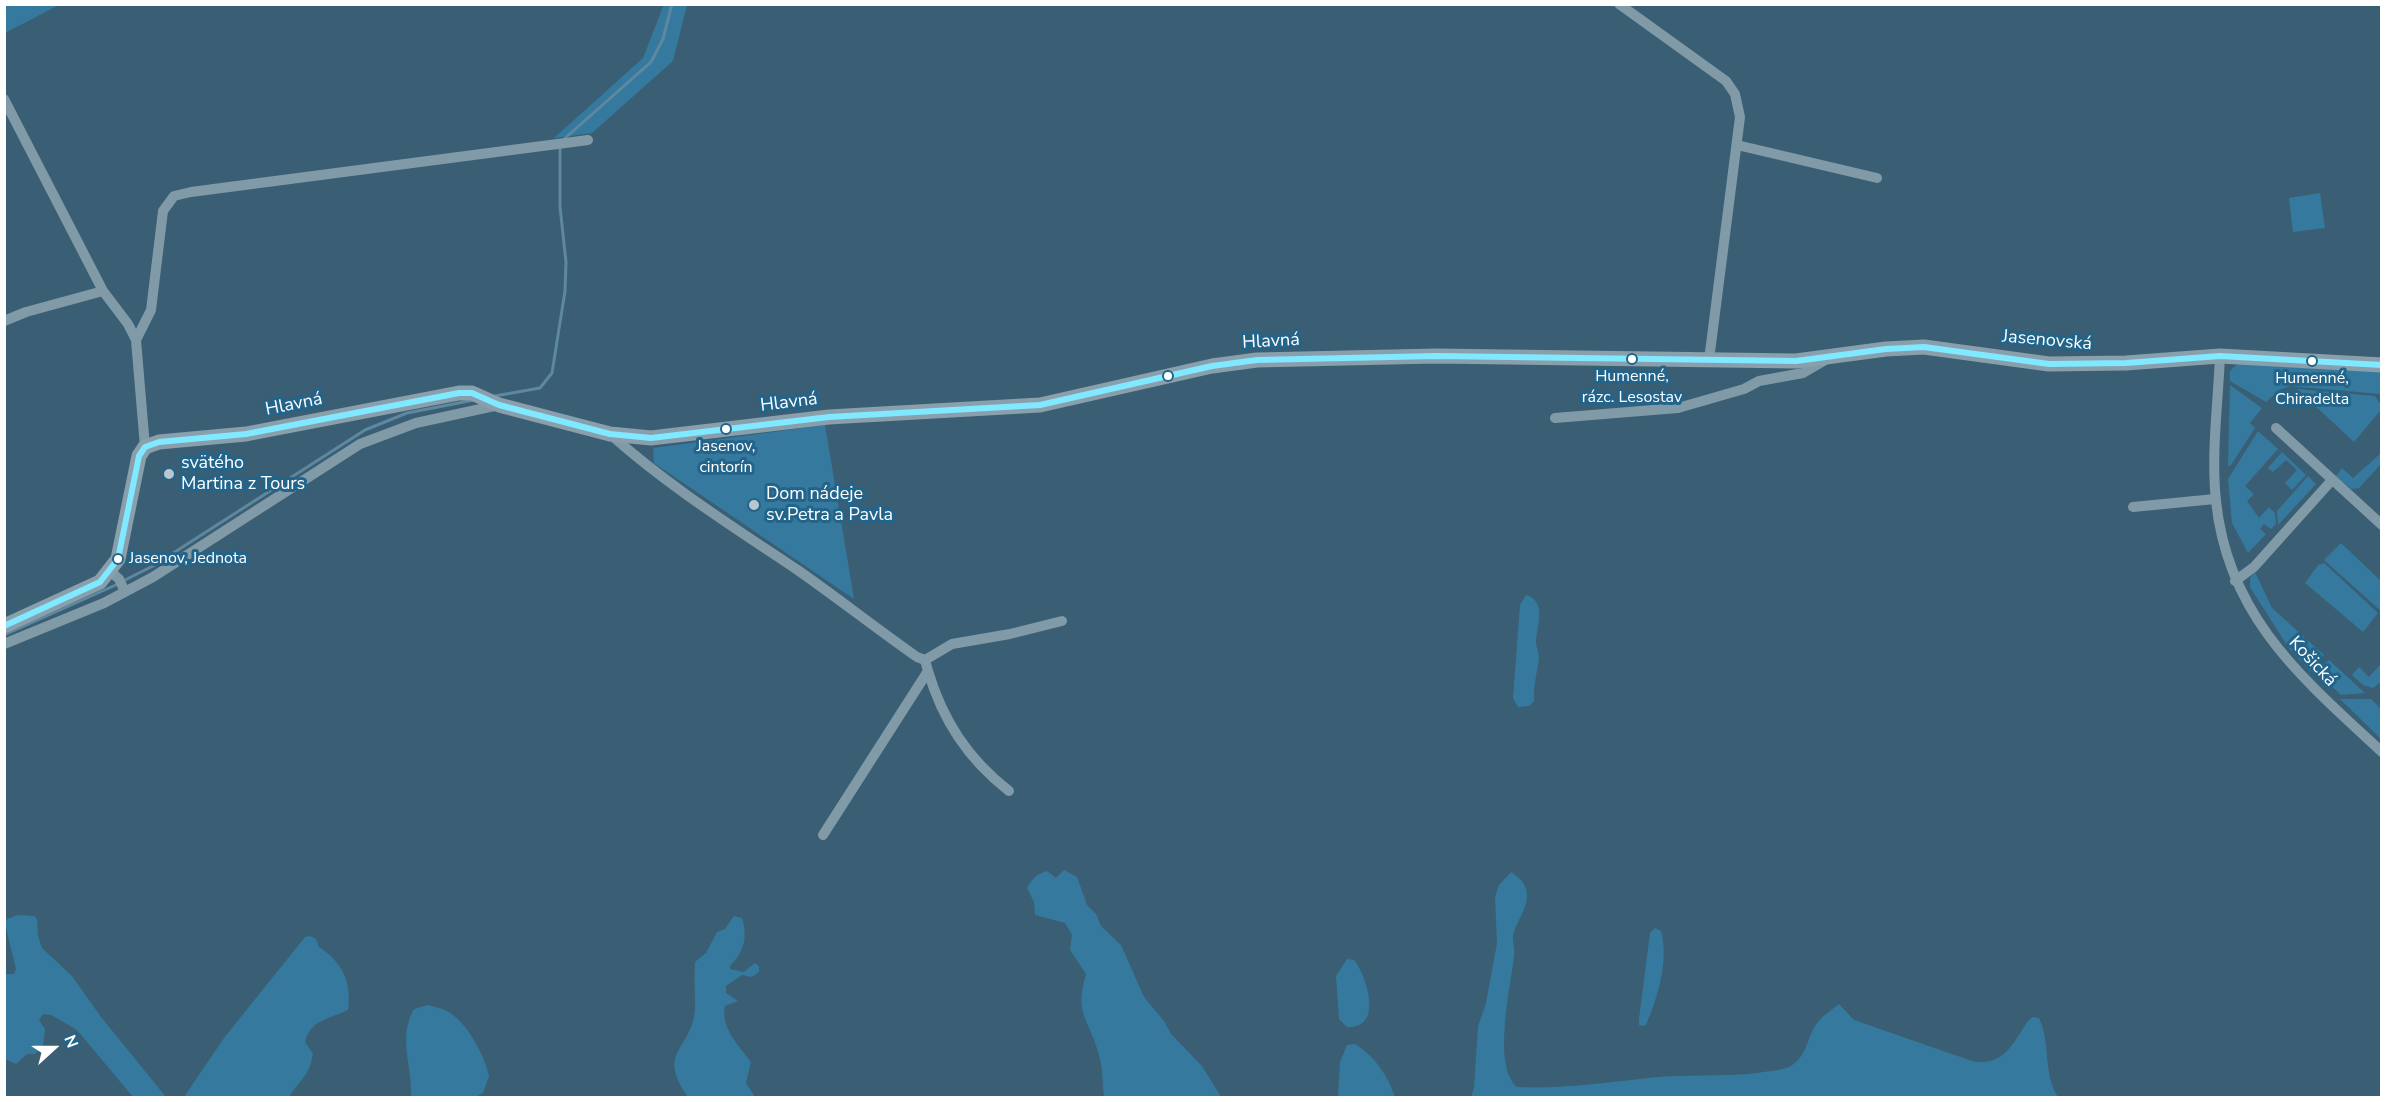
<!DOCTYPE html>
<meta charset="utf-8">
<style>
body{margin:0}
#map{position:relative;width:2386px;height:1102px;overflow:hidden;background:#3a5e73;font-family:"Nunito Sans",sans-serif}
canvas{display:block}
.frame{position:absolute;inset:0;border:6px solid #fff;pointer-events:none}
.north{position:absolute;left:24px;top:1018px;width:60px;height:60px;-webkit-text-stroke:4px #23648a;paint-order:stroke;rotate:69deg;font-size:16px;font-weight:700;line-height:24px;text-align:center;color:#fff}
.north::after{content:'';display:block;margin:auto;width:21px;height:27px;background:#fff;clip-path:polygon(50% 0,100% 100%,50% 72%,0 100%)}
</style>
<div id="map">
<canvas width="2386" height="1102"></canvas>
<div class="frame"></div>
<div class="north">N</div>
</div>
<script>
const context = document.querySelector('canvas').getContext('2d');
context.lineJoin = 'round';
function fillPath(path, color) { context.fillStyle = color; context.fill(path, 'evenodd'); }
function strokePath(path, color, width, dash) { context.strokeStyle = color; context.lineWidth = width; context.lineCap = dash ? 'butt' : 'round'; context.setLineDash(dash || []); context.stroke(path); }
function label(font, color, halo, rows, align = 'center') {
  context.font = font + ' "Nunito Sans",sans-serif'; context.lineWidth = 6; context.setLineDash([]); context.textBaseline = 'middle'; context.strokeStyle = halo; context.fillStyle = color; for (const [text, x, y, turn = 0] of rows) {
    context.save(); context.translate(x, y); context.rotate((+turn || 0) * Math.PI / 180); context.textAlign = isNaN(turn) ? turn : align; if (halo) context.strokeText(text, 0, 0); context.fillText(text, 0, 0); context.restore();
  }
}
const green = new Path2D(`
 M5,4H59V5L5,33Z
 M664,4L687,5L673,61L592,133L554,138L643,58Z
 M2320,193L2325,228L2293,232L2289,198Z
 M2238,363L2381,371V394L2290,386L2279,390L2266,402L2230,381V371Z
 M2230,385L2262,408L2250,423L2255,428L2231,465L2228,466Z
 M2297,389L2375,396L2381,405V410L2354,442Z
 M825,425L854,599L654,463L653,448Z
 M2258,431L2278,449L2245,486L2254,494L2247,501L2259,518L2269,507L2275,513L2276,524L2271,529L2264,524L2260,529L2266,534L2248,553L2232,523L2228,479Z
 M2282,452L2306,475L2292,490L2285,483L2297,470L2286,460L2273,472L2268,468Z
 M2381,453V464L2359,488L2351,489L2336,476L2342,468L2353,478Z
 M2308,476L2316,484L2278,525L2277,511Z
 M2341,543L2381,581V611L2324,560Z
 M2324,563L2378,613L2363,632L2305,583L2318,565Z
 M2255,572L2272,608L2324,655L2311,672L2288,647L2250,587V578Z
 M1526,595C1547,601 1537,626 1536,641C1536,647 1539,653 1539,659C1537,674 1533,686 1534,701L1529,706L1518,707L1513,698L1520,605Z
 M2329,660L2365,693L2341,695L2316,672Z
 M2379,666H2381V682L2373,688L2363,685L2352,675L2359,667L2369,677Z
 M2340,699H2371L2381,709V739Z
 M1064,870L1077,877L1087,905L1096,914L1101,926L1121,945L1144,997L1164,1021L1171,1034L1202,1066L1221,1097H1104C1102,1084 1103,1068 1099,1055C1089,1018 1074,1015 1086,974L1070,950L1072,935L1065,923L1035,915L1034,902L1027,888C1032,879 1036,874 1047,871L1056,878Z
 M1511,872C1518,877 1523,880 1526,889C1531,907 1515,921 1513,937C1513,943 1515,950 1514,956C1511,985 1492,1066 1517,1087C1560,1089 1605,1083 1648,1078C1684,1074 1721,1077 1758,1073C1767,1071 1780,1071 1789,1067C1808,1057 1806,1037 1818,1022C1823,1015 1832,1010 1839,1004L1854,1020L1975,1062C2006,1064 2012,1044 2028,1021L2033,1017L2039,1018C2051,1043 2043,1075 2058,1097H1471L1474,1088L1478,1026L1486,1003L1497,943L1495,897L1499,885Z
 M18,915L34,916L37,919L38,936L42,948L72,976L101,1017L166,1097H133L77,1030L51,1015L43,1014L39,1020L45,1029L43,1046L35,1054H27L16,1064L5,1059V974H14L16,969L5,924L7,919Z
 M734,916L742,918C748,937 744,952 730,966V969L744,972L755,963L759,966V972L752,977L742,975L726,986V993L738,1001L725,1006C720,1027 739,1046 751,1062L746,1083L755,1097H688C655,1050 693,1050 695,1008C695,993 694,977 695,962L706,953L717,932L725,929Z
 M1655,928L1661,931C1669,962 1658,996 1646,1025L1643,1026L1639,1025V1019L1650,933Z
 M310,936L316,939L319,947C342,962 352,982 348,1010C329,1019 310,1020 305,1042L313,1054C309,1077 300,1079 289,1097H184L224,1038L305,937Z
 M1347,959L1354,960C1367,976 1384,1029 1347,1027L1339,1019L1336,976Z
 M428,1005C434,1007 441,1008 447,1011C467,1022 484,1054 489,1076L483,1093L476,1097H411C413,1066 397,1039 414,1009Z
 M1355,1044C1375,1056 1388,1076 1395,1097H1338L1340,1062L1347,1045Z`);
const stream = new Path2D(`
 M563,140L651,62L663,39L672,4
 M495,396L540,388L552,373L565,291L566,262L560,207V147
 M123,581L153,566L365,430L407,413L474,400
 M4,635L118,584`);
const street = new Path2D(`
 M1619,4L1726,81L1735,94L1740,117L1709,360
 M4,99L103,291L128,324L136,340
 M1737,145L1877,178
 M4,321L26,312L103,291
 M2220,356C2218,404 2211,454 2216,501C2228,617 2302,678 2382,752
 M1555,418L1678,408L1744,389L1759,381L1803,373L1827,359
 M2276,428L2382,525
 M610,434C668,486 735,528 799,571C839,599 877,629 917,657L925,660L928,671L823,835
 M145,447L136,340L151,310L163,211L174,196L191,192L588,140
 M2133,507L2215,499
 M110,571L119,579L125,592
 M2235,581L2254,567L2332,480
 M4,644L104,603L153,577L360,444L416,423L499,405
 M925,660L952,644L1010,634L1062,621
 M928,671C943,721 968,759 1009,791`);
const secondary = new Path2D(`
 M4,626L100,582L118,559L139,456L145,447L159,442L246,434L459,393H472L499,405L610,434L651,438L829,417L1040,405L1212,366L1257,360L1436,356L1796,361L1886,349L1924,347L2049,364L2126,363L2220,356L2382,365`);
const bus1 = new Path2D(`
 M4,626L100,582L118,559L139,456L145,447L159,442L246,434L459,393H472L499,405L610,434L651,438L829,417L1040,405L1212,366L1257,360L1436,356L1796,361L1886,349L1924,347L2049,364L2126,363L2220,356L2382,365`);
const markers = [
 [1632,359,5,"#fff"],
 [2312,361,5,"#fff"],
 [1168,376,5,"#fff"],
 [726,429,5,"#fff"],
 [169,474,6,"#bac7ce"],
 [754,505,6,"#bac7ce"],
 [118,559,5,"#fff"]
];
const busNames = [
 ["Humenné,",1632,377],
 ["rázc. Lesostav",1632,398],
 ["Humenné,",2312,379],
 ["Chiradelta",2312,400],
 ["Jasenov,",726,447],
 ["cintorín",726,468],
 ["Jasenov, Jednota",129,559,"left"]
];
const streetNames = [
 ["Jasenovská",2047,341,5],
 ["Hlavná",1271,342,-3],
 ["Hlavná",789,403,-7],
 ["Hlavná",294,405,-11],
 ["Košická",2312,662,47]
];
const poiNames = [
 ["svätého",181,464],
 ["Martina z Tours",181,485],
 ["Dom nádeje",766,495],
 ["sv.Petra a Pavla",766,516]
];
fillPath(green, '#357a9e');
strokePath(stream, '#5d88a0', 3);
strokePath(street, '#819aa7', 10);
strokePath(secondary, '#899fac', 15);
strokePath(bus1, '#80e8ff', 6);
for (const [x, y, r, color] of markers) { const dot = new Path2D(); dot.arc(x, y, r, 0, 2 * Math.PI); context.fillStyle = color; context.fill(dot); strokePath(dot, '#23648a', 2); }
label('16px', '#fff', '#23648a', busNames);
label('18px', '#fff', '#23648a', streetNames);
label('18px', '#fff', '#23648a', poiNames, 'left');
</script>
